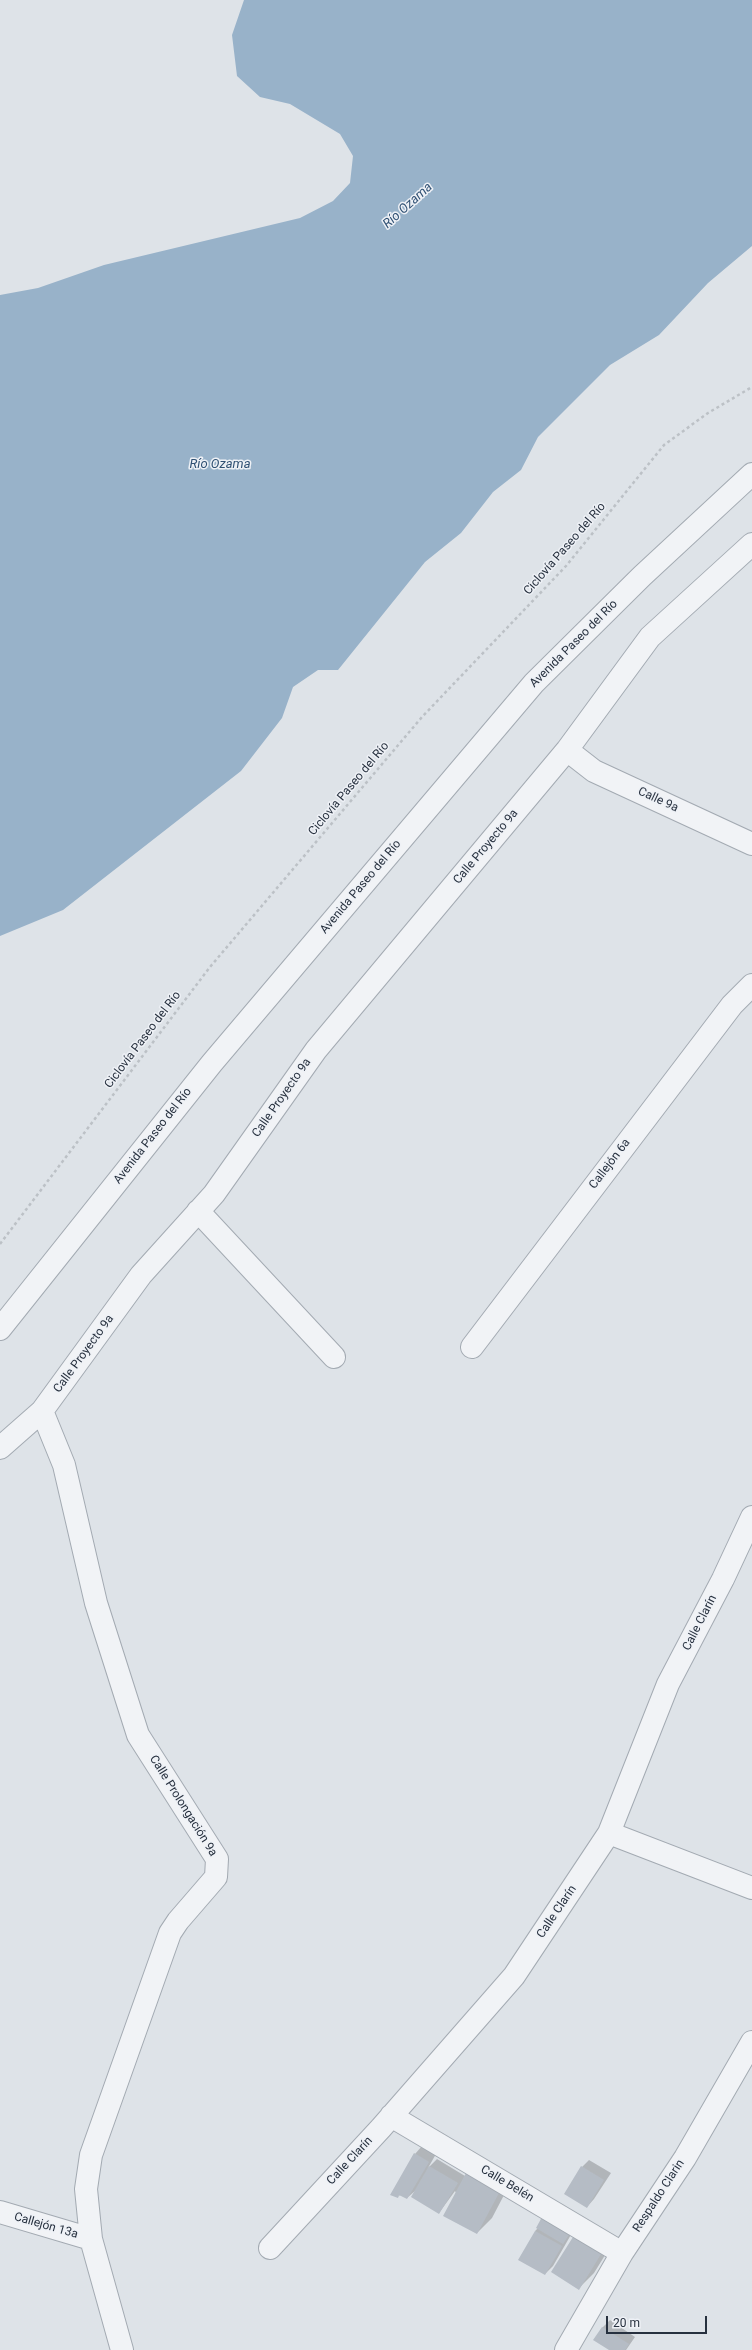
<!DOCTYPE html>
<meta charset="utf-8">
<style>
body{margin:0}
#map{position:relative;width:752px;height:2350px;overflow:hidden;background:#dee3e8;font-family:Roboto,sans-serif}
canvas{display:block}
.scale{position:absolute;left:606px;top:2316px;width:101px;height:18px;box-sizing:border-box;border:2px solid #27313f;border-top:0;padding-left:5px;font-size:12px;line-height:14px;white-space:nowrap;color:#27313f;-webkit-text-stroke:3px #eef1f6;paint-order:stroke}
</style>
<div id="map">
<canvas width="752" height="2350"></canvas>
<div class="scale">20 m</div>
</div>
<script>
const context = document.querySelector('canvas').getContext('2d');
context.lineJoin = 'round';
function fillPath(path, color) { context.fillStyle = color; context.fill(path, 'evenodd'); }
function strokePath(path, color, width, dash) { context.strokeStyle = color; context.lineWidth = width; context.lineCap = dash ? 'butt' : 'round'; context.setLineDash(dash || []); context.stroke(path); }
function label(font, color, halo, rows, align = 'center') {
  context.font = font + ' Roboto,sans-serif'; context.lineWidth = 3; context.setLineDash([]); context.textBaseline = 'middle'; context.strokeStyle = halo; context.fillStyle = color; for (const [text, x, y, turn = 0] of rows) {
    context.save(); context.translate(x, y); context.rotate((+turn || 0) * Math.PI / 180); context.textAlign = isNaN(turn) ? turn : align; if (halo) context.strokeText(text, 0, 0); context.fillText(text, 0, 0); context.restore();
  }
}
const water = new Path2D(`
 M244,0H752V246L708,283L659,335L610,365L538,437L521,470L493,492L461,533L425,562L338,670H318L293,687L282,718L241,771L63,910L0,936V295L38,288L104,265L300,218L333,201L350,183L353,156L340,134L290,104L260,97L237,76L232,35Z`);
const shadow = new Path2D(`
 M422,2146L436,2154L428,2168L437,2159L465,2176L482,2159L514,2176L492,2218L477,2233L455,2191L439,2213L415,2191L407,2198L400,2195L398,2197L415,2154Z
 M589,2160L611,2173L594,2199L587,2207L582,2167Z
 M576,2226L553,2266L545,2274L535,2231L538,2228Z
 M574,2237L615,2239L594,2273L579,2288L553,2272Z
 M610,2320L635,2337L626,2350H611L602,2328Z`);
const building = new Path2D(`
 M414,2153L429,2162L407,2199L399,2195L398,2198L390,2195Z
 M429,2166L458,2183L439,2214L411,2197Z
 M581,2166L604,2180L587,2208L564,2194Z
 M466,2173L500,2191L477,2234L443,2216Z
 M542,2217L570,2233L563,2244L536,2228Z
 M535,2231L562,2246L545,2275L518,2260Z
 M573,2237L601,2254L579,2290L551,2272Z
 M602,2327L629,2344L625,2350H609L593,2340Z`);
const path = new Path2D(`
 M0,1244L210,967L422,717L566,566L664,445L708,413L752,387`);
const minor = new Path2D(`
 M567,750L594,771L752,844
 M198,1211L334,1357
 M0,1329L212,1063L534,683L642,576L752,474
 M472,1347L732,1005L752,985
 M42,1411L64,1465L96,1603L138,1735L217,1859L216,1877L178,1921L170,1933L91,2155L86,2189L91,2239L122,2350
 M0,1448L42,1411L141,1275L214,1194L316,1050L567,750L650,637L752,544
 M609,1833L752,1888
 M391,2116L622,2253
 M0,2212L91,2239
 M270,2248L381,2128L514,1976L609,1833L668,1684L723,1579L752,1517
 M566,2350L622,2253L685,2158L752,2042`);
const streetNames = [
 ["Ciclovía Paseo del Río",565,549,-49],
 ["Avenida Paseo del Río",574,644,-45],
 ["Ciclovía Paseo del Río",349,789,-50],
 ["Calle 9a",658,800,25],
 ["Calle Proyecto 9a",486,847,-50],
 ["Avenida Paseo del Río",361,887,-50],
 ["Ciclovía Paseo del Río",143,1040,-53],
 ["Calle Proyecto 9a",282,1098,-55],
 ["Avenida Paseo del Río",153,1136,-52],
 ["Callejón 6a",610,1164,-53],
 ["Calle Proyecto 9a",84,1354,-54],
 ["Calle Clarín",700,1623,-63],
 ["Calle Prolongación 9a",183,1806,58],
 ["Calle Clarín",557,1912,-56],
 ["Calle Clarín",350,2161,-47],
 ["Calle Belén",507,2184,31],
 ["Respaldo Clarin",659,2196,-57],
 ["Callejón 13a",46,2226,16]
];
const waterNames = [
 ["Río Ozama",408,206,-42],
 ["Río Ozama",220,465]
];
fillPath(water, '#98b2c9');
fillPath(shadow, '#0003');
fillPath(building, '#b5bcc5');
strokePath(minor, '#a3aab2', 24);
strokePath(path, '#bcc1c6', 2.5, [3, 3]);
strokePath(minor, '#f1f3f6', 22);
label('12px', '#27313f', '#eef1f6', streetNames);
label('italic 13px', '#305174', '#eef1f6', waterNames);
</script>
